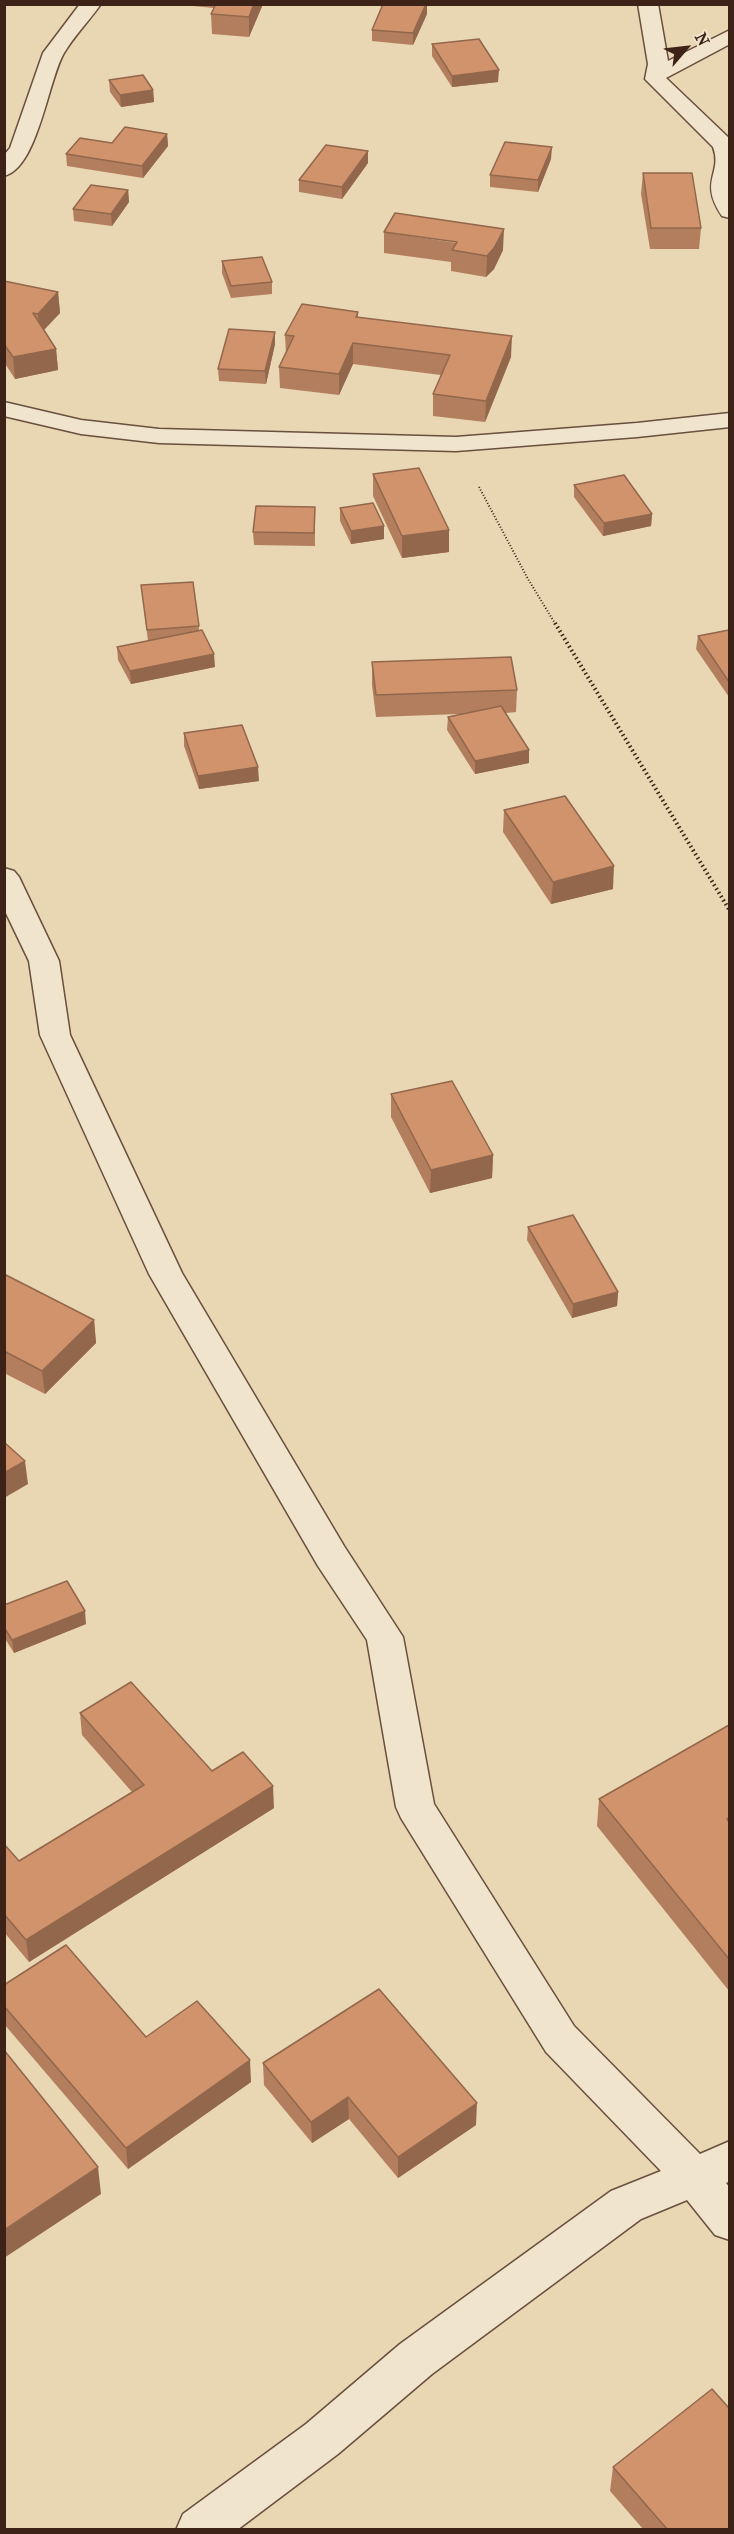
<!DOCTYPE html>
<style>
body{margin:0}
#map{position:relative;width:734px;height:2534px;overflow:hidden;background:#e9d6b2;font-family:"IM FELL French Canon",serif}
canvas{display:block}
.frame{position:absolute;inset:0;border:6px solid #3d2217;pointer-events:none}
.north{position:absolute;left:656px;top:18px;width:60px;height:60px;-webkit-text-stroke:4px #f1e4cd;paint-order:stroke;rotate:62deg;font-size:16px;font-weight:700;line-height:24px;text-align:center;color:#3d2217}
.north::after{content:'';display:block;margin:auto;width:21px;height:27px;background:#3d2217;clip-path:polygon(50% 0,100% 100%,50% 72%,0 100%)}
</style>
<div id="map">
<canvas width="734" height="2534"></canvas>
<div class="frame"></div>
<div class="north">N</div>
</div>
<script>
const context = document.querySelector('canvas').getContext('2d');
context.lineJoin = 'round';
function strokePath(path, color, width, dash) { context.strokeStyle = color; context.lineWidth = width; context.lineCap = dash ? 'butt' : 'round'; context.setLineDash(dash || []); context.stroke(path); }
function fillPath(path, color) { context.fillStyle = color; context.fill(path, 'evenodd'); }
const pathFar1 = new Path2D(`
 M479,487L528,579L556,625`);
const path = new Path2D(`
 M555,623L730,911`);
const minor = new Path2D(`
 M80,4H101C89,21 74,36 64,53C48,80 38,168 4,176V155L10,148L43,53Z
 M638,4H658L668,61L730,30V44L666,78L730,139V218L722,216C698,180 723,174 713,147L645,79L648,64Z
 M4,402L81,420L159,429L456,437L637,423L730,413V427L637,437L456,451L159,443L81,434L4,416Z
 M4,868L14,871L19,877L59,961L70,1035L182,1273L344,1546L403,1637L434,1804L574,2026L700,2154L730,2141V2181L726,2183L730,2188V2240L715,2235L687,2200L641,2219L432,2374L338,2454L237,2530H176L183,2514L306,2424L400,2344L611,2191L661,2171L546,2052L401,1818L396,1807L367,1640L318,1566L149,1274L40,1035L29,961L4,909Z`);
const wall = new Path2D(`
 M172,4H263L249,37L212,34L211,14L214,8Z
 M383,4H427V14L413,45L372,41V30Z
 M432,44L498,82L452,87L432,56Z
 M109,80L153,90L154,102L121,107L110,92Z
 M167,134L168,146L143,178L67,166L66,154L112,143Z
 M551,159L538,192L490,187V175Z
 M368,163L342,199L299,192V180Z
 M643,173L701,228L699,249H650L641,194Z
 M128,190L129,202L112,226L74,221L73,209Z
 M384,232L503,250L494,269L486,277L451,271V262L384,253Z
 M222,261L272,282V294L231,298L222,273Z
 M4,281L58,292L60,313L44,330L56,349L58,370L15,379L4,362Z
 M358,312V317L511,357L485,422L433,416V394L441,375L353,364L339,395L280,388L279,367L286,353L285,335Z
 M275,332V344L266,384L219,381L218,369Z
 M373,474L449,530V552L402,558L373,496Z
 M574,485L652,514L651,526L603,536L574,497Z
 M315,507V546L254,545L253,532Z
 M340,508L384,539L351,544L340,521Z
 M141,585L199,626V631L215,667L131,684L118,660L117,647L148,641Z
 M729,630V697L696,649L698,636Z
 M372,662L517,690L516,712L506,713L529,763L475,774L447,730L448,717L459,714L376,717L372,685Z
 M184,733L259,781L199,789L184,746Z
 M504,810L613,889L551,904L503,832Z
 M391,1094L493,1155L492,1178L430,1193L391,1117Z
 M528,1227L618,1292L617,1306L572,1318L527,1240Z
 M4,1274L94,1320L96,1343L45,1394L4,1373Z
 M4,1605L86,1624L14,1653L4,1637Z
 M80,1713L212,1771L274,1808L29,1962L4,1932V1844L19,1861L132,1792L82,1735Z
 M729,1725V1991L597,1826L599,1799Z
 M4,1985L146,2037L251,2082L128,2169L4,2024Z
 M263,2063L476,2125L398,2178L349,2119L312,2143L264,2085Z
 M613,2467L729,2529H643L610,2491Z`);
const shadedWall = new Path2D(`
 M254,4H263L249,37V17Z
 M426,4H427V14L413,45V33Z
 M499,70L498,82L452,87V76Z
 M153,90L154,102L121,107L120,95Z
 M167,134L168,146L143,178L142,166Z
 M552,147L551,159L538,192V180Z
 M368,151V163L342,199V187Z
 M128,190L129,202L112,226L111,214Z
 M504,229L503,250L494,269L486,277L487,256Z
 M58,292L60,313L39,335L38,314Z
 M275,332V344L266,384L265,371Z
 M512,336L511,357L485,422L486,401Z
 M353,343V364L339,395V374Z
 M56,349L58,370L15,379L13,357Z
 M652,514L651,526L603,536L604,523Z
 M384,526V539L351,544V531Z
 M449,530V552L402,558V536Z
 M214,654L215,667L131,684L130,671Z
 M529,750V763L475,774V761Z
 M258,767L259,781L199,789L198,776Z
 M614,866L613,889L551,904L553,882Z
 M493,1155L492,1178L430,1193L431,1170Z
 M618,1292L617,1306L572,1318L573,1304Z
 M94,1320L96,1343L45,1394L42,1371Z
 M25,1461L28,1484L4,1498V1473Z
 M85,1611L86,1624L14,1653L12,1640Z
 M273,1786L274,1808L29,1962L26,1940Z
 M250,2060L251,2082L128,2169L126,2148Z
 M348,2097L349,2119L312,2143L311,2122Z
 M477,2103L476,2125L398,2178V2157Z
 M98,2167L101,2194L4,2258V2230Z`);
const building = new Path2D(`
 M216,4H254L249,17L211,14Z
 M383,4H426L413,33L372,30Z
 M479,39L499,70L452,76L432,44Z
 M143,75L153,90L120,95L109,80Z
 M125,127L167,134L142,166L66,154L80,138L112,143Z
 M505,142L552,147L538,180L490,175Z
 M326,145L368,151L342,187L299,180Z
 M643,173H692L701,228H651Z
 M91,185L128,190L111,214L73,209Z
 M395,213L504,229L494,248L487,256L452,250L457,242L384,232Z
 M262,257L272,282L231,286L222,261Z
 M4,281L58,292L38,314L33,313L56,349L13,357L4,344Z
 M302,304L358,312L356,317L512,336L486,401L433,394L450,355L353,343L339,374L279,367L294,336L285,335Z
 M229,329L275,332L265,371L218,369Z
 M419,468L449,530L402,536L373,474Z
 M624,475L652,514L604,523L574,485Z
 M373,503L384,526L351,531L340,508Z
 M256,506L315,507L314,533L253,532Z
 M193,582L199,626L147,630L141,585Z
 M202,630L214,654L130,671L117,647Z
 M729,630V682L698,636Z
 M511,657L517,690L376,695L372,662Z
 M501,706L529,750L475,761L448,717Z
 M242,725L258,767L198,776L184,733Z
 M565,796L614,866L553,882L504,810Z
 M452,1081L493,1155L431,1170L391,1094Z
 M573,1215L618,1292L573,1304L528,1227Z
 M4,1274L94,1320L42,1371L4,1351Z
 M4,1442L25,1461L4,1473Z
 M67,1581L85,1611L12,1640L4,1627V1605Z
 M131,1682L212,1771L243,1752L273,1786L26,1940L4,1914V1844L19,1861L144,1785L80,1713Z
 M729,1725V1818L727,1819L729,1822V1959L599,1799Z
 M66,1945L146,2037L197,2001L250,2060L126,2148L4,2006V1985Z
 M379,1989L477,2103L398,2157L348,2097L311,2122L263,2063Z
 M4,2050L98,2167L4,2230Z
 M712,2389L729,2408V2529H667L613,2467Z`);
strokePath(minor, '#684f3e', 3);
strokePath(pathFar1, '#3d2217', 2, [1, 2]);
strokePath(path, '#3d2217', 4, [1.5, 3]);
fillPath(minor, '#f1e4cd');
fillPath(wall, '#b37e5d');
fillPath(shadedWall, '#92674c');
fillPath(building, '#d0936c');
strokePath(building, '#92674c', 1.5);
</script>
